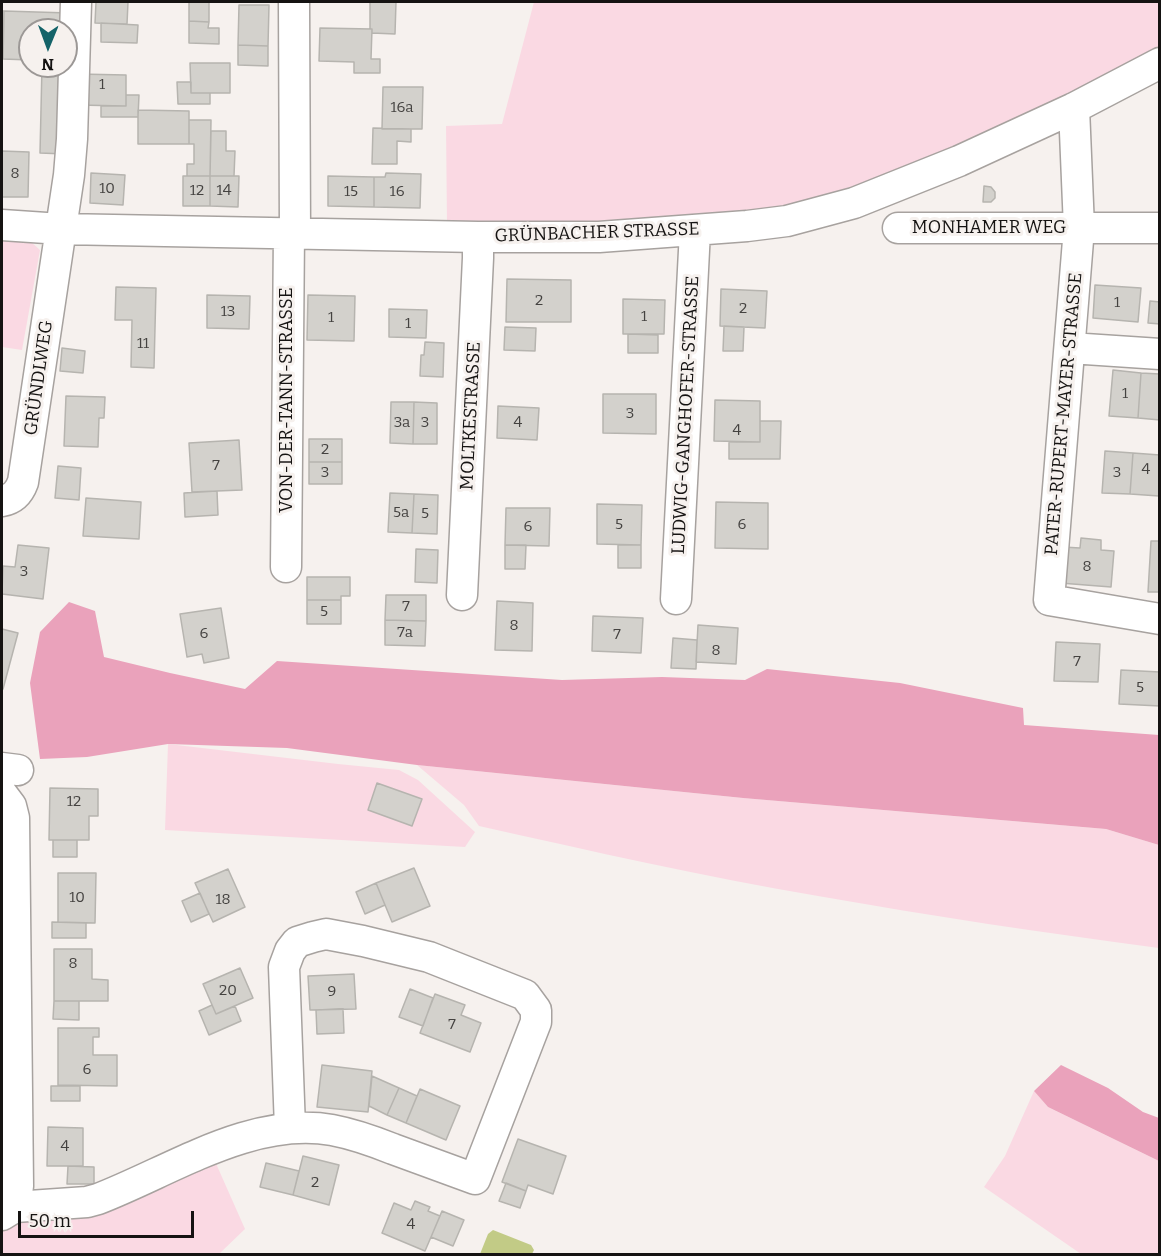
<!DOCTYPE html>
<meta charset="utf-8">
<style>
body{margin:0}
#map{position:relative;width:1161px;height:1256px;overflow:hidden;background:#f6f1ee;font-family:Bitter,serif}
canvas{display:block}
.frame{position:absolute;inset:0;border:3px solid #151312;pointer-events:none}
.north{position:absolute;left:18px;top:18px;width:60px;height:60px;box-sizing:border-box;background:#f6f1ee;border:2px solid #9c9896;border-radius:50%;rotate:181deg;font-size:16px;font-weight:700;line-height:24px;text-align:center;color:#151312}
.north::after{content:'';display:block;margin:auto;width:21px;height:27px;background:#146369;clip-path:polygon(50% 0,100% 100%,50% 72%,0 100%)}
.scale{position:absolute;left:18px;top:1211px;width:176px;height:27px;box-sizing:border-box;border:3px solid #151312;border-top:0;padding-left:8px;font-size:18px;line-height:21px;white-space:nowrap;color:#151312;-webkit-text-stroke:4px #f6f1ee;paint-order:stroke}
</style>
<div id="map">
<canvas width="1161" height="1256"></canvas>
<div class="frame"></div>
<div class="north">N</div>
<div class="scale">50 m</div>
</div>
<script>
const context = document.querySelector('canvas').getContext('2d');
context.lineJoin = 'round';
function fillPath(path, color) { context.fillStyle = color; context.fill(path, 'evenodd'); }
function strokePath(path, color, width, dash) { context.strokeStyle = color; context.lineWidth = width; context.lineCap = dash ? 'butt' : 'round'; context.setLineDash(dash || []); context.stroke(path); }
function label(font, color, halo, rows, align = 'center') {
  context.font = font + ' Bitter,serif'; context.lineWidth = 6; context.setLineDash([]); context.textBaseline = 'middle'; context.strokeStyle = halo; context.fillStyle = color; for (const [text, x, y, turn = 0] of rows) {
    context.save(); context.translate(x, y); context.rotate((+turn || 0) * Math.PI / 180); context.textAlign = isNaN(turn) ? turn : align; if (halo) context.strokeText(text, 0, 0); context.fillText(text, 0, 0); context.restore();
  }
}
const green = new Path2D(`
 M534,2H1159V54L857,192L766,214L688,223L447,224L446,126L502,124Z
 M2,238L30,241L40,250L22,350L2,347Z
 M168,744L338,764L399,770L418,780L475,832L465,847L165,830Z
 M417,765L743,798L1106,829L1159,845V948C1045,933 931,916 818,896C704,877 592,851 479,826L464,805Z
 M1034,1091L1048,1107L1159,1161V1254H1081L984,1187L1005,1156Z
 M214,1159L245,1229L219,1254H2V1231L41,1214Z`);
const forest = new Path2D(`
 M69,602L95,611L104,657L170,673L245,689L277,661L562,680L662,677L745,680L767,669L900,683L1023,708L1024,725L1159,735V845L1106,829L743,798L417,765L287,748L168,744L87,757L40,759L30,683L40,632Z
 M1061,1065L1108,1088L1143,1112L1159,1118V1161L1048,1107L1034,1091Z`);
const water = new Path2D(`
 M493,1230L531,1245L534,1250L532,1254H480L488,1234Z`);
const building = new Path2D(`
 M96,2H128L127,24L95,23Z
 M189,2H209V22L189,21Z
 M370,2H396L395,34L372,33V29H370Z
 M239,5H269L268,46L238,45Z
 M2,11H4L3,59H2Z
 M4,11L69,13L66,30H30V60L3,59Z
 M189,21L209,22L208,28H219V44L189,43Z
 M101,23L138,25L137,43L101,42Z
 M320,28L372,29L371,59H380V73H354V62L319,61Z
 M238,45L268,46V66L238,65Z
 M190,63H230V93H191Z
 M42,66H66L65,154L40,153Z
 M78,74L126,75V106L77,105Z
 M177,82H191V93H210V104H178Z
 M383,87H423L422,129H382Z
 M126,95H139L138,117H101V106H126Z
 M138,110L189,111V144H138Z
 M189,120H211L210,176H187V164H194V144H189Z
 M373,128L411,129V142L397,141V164H372Z
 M211,131H226V151H235L234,176H210Z
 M2,151L29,152L28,197H2Z
 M91,173L125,175L123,205L90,203Z
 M386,173L421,174L420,208L374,207V177H385Z
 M183,176H210V206H183Z
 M210,176H239L238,207L210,206Z
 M328,176L374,177V207L328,206Z
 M984,186L991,187L995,192V198L991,202H983Z
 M507,279L571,280V322H506Z
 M1095,285L1141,288L1138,322L1093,318Z
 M116,287L156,288L154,368L131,367L132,320H115Z
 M721,289L767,291L765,328L720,326Z
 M207,295L250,296L249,329L207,328Z
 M308,295L355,296L354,341L307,340Z
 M623,299L665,300L664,334H623Z
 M1150,301L1160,302V324L1148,323Z
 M389,309L427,310L426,338L389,337Z
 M724,326L744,327L743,351H723Z
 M505,327L536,328L535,351L504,350Z
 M628,334L658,335V353H628Z
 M425,342L444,343L443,377L420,376L421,355H424Z
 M62,348L85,351L83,373L60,371Z
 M1113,370L1141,373L1138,418L1109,416Z
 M1141,373L1160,374V420L1138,418Z
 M603,394H656V434L603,433Z
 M66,396L105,397L104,418H99L98,447L64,446Z
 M715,400L760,401V442L714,441Z
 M391,402H414L413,444L390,443Z
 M414,402L437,403V444H413Z
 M498,406L539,408L537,440L497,438Z
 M760,421H781L780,459H729V442H760Z
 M309,439H342V462H309Z
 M239,440L242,490L192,492L189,443Z
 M1105,451L1133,453L1130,494L1102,493Z
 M1133,453L1160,455L1159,496L1130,494Z
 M309,462H342V484H309Z
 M58,466L81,468L79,500L55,498Z
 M217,491L218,515L185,517L184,493Z
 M390,493L414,494L412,533L388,532Z
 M414,494L438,495L437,534L412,533Z
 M86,498L141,502L139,539L83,536Z
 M716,502L768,503V549L715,548Z
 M597,504L642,505L641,545L597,544Z
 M506,508H550L549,546L505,545Z
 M1081,538L1101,540V550L1114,551L1111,587L1060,583L1063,547L1080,548Z
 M1151,541H1160V592H1148Z
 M18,545L49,548L43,599L2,594L3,566L15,567Z
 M505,545H526L525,569H505Z
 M618,545H641V568H618Z
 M416,549L438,550L437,583L415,582Z
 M307,577H350V596H341V600H307Z
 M386,595H426V621L385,620Z
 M307,600H341V624H307Z
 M497,601L533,603L532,651L495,650Z
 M221,608L229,658L204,663L202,654L187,657L180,614Z
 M593,616L643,618L641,653L592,651Z
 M385,620L426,621L425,646L385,645Z
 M698,625L738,628L736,664L696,662Z
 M2,629L18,633L3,689L2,688Z
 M673,638L697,640L696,669L671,668Z
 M1056,642L1100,644L1098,682L1054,681Z
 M1121,670L1160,672V706L1119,704Z
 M377,783L422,799L412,826L368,810Z
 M50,788L98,789V816H89V840H49Z
 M53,840H77V857H53Z
 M414,868L430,906L392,922L376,883Z
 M228,869L245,907L213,922L195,883Z
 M58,873H96L95,923L58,922Z
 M376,883L385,905L365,914L356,892Z
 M200,893L209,914L191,922L182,901Z
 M52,922L86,923V938H52Z
 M54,949H92V979L108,980V1001H54Z
 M240,968L253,998L216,1014L203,984Z
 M354,974L356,1009L310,1010L308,976Z
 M410,989L433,998L423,1026L399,1017Z
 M435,994L465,1005L461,1015L481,1023L470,1052L420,1033Z
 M54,1001H79V1020L53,1019Z
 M212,1005L216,1014L235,1006L241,1021L209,1035L199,1011Z
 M343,1009L344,1033L317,1034L316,1010Z
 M58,1028H99V1037H93V1055H117V1086L58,1085Z
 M322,1065L372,1071L368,1112L317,1107Z
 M372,1076L399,1088L387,1115L369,1106Z
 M51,1086H80V1101H51Z
 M399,1088L417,1096L406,1123L387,1115Z
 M420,1089L460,1106L446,1140L406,1123Z
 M48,1127L83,1128V1166H47Z
 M518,1139L566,1156L553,1194L528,1185L526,1191L502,1182Z
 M303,1156L339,1165L329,1205L293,1195Z
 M266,1163L299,1171L293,1195L260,1187Z
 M68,1166L94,1167V1184H67Z
 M506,1183L526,1191L520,1208L499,1201Z
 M415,1201L430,1207L428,1211L440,1216L425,1251L382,1233L394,1203L411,1210Z
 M442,1211L464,1220L453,1246L431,1237Z`);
const minor = new Path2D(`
 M294,2L295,232
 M1074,108L1079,228L1049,600L1160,619
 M2,225L61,229L478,237H599L747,226L787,221L854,203L959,161L1074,108L1160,63
 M898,228H1160
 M1070,348L1160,354
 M2,501C13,499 19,493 23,482L69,175L72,139L76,2
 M286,567L289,232
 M462,595L478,258V237
 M676,599L695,231
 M2,768L18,770
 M2,794L11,806L14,818L18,1186L15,1207L2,1215
 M15,1207L87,1202L98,1199C171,1171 251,1116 332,1130C353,1134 373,1141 393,1149C421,1159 448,1169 475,1179L536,1022V1010L525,995L429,957L363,941L326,934L313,937L297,942L290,951L284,967L290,1128`);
const numberNames = [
 ["1",102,85],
 ["16a",402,108],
 ["8",15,174],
 ["10",107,189],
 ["12",197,191],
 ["14",224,191],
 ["15",351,192],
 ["16",397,192],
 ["2",539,301],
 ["1",1117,303],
 ["2",743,309],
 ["13",228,312],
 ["1",644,317],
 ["1",331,318],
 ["1",408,324],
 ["11",143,344],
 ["1",1125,394],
 ["3",630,414],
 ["3a",402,423],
 ["3",425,423],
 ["4",518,423],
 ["4",737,431],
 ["2",325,450],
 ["7",216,466],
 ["4",1146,470],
 ["3",325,473],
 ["3",1117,473],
 ["5a",401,513],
 ["5",425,514],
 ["5",619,525],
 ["6",742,525],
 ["6",528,527],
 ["8",1087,567],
 ["3",24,572],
 ["7",406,607],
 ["5",324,612],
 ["8",514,626],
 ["7a",405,633],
 ["6",204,634],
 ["7",617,635],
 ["8",716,651],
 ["7",1077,662],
 ["5",1140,688],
 ["12",74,802],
 ["10",77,898],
 ["18",223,900],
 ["8",73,964],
 ["20",228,991],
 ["9",332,992],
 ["7",452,1025],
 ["6",87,1070],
 ["4",65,1147],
 ["2",315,1183],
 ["4",411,1225]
];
const streetNames = [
 ["MONHAMER WEG",989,228],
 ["GRÜNBACHER STRASSE",597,233,-2],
 ["GRÜNDLWEG",39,378,-82],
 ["VON-DER-TANN-STRASSE",287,400,-90],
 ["PATER-RUPERT-MAYER-STRASSE",1064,414,-85],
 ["LUDWIG-GANGHOFER-STRASSE",686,415,-87],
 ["MOLTKESTRASSE",471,416,-87]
];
fillPath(green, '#fad9e3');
fillPath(forest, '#eaa2bb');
fillPath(water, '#c2cb86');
fillPath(building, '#d3d1cc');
strokePath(building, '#b6b4af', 1.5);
strokePath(minor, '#a7a29f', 33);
strokePath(minor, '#fff', 30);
label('15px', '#444240', null, numberNames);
label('18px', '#151312', '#f6f1ee', streetNames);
</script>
